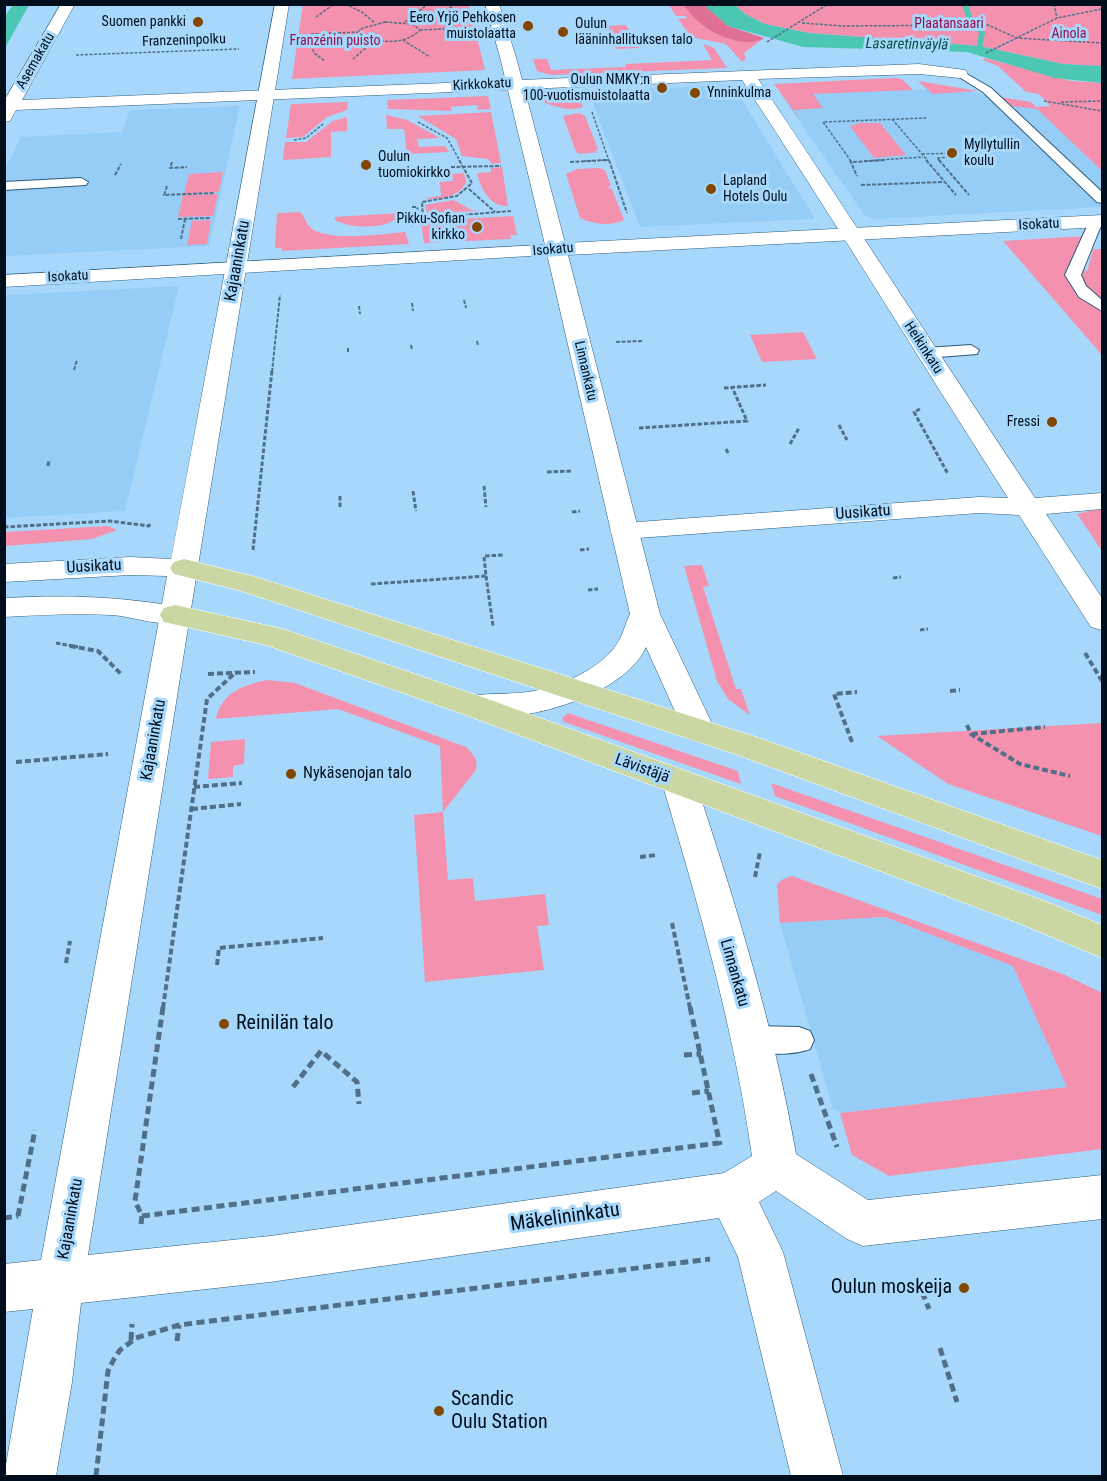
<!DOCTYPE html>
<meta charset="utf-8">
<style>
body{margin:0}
#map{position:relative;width:1107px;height:1481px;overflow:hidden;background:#a7d8fc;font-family:"Roboto Condensed",sans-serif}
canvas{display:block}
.frame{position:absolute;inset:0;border:6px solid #000e1b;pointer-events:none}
</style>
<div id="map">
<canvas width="1107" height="1481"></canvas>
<div class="frame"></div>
</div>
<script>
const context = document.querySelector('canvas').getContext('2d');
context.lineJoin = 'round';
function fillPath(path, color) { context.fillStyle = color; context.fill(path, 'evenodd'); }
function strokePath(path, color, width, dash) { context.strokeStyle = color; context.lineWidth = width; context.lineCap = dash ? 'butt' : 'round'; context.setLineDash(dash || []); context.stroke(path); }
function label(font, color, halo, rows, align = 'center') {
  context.font = font + ' "Roboto Condensed",sans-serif'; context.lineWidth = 6; context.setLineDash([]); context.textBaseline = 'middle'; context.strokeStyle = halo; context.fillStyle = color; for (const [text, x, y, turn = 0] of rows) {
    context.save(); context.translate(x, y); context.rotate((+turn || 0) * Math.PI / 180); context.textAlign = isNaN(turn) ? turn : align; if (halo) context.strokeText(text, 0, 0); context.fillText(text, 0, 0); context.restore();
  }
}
const built = new Path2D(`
 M733,85L815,219L640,227L588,91Z
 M958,88L1037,109L1102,171V207L875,219L865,216L781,95Z
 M240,106L209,246L5,256L4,171L21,137L122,132L130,110Z
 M179,286L125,511L5,518V295Z
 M885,917L1013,966L1067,1087L840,1113L833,1109L780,923Z`);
const green = new Path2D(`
 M303,4L469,5L485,70L292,79Z
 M669,5H704L728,26L764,38L744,53L746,58L742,62L726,44L691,37L678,19L687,18L685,16H676Z
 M735,5H1102V66L1063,64L980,46L809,33L765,24L745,14Z
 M626,25L638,46L639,48L616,49L606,26Z
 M703,44L714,48L727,68L551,75L537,71L533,59H547L551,70L626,67L625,64L712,60Z
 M985,58L1071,81L1102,83V171L1037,109L1011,106L1000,97L1031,102L1036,107L1050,106L1039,94L1026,92L998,66L983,60Z
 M893,78L902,79L913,90L813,94L823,108L794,110L801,121L774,84Z
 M918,81L978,91L933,94Z
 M578,92L583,107C570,112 558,107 545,103L543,96L550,93Z
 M488,96L491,109L478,110L477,105L451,107L452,111L388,109L387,100Z
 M348,102L347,110L327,117L303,137L286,138L291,104Z
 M491,112L501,163L492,164L488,159L462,156L456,139L418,116Z
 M579,113L585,116L598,149L594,151L599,152L581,154L576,152L563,116Z
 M386,115L407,120L440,138L417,139L419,147L445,146L449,152L407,154L404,129H387Z
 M347,117V131L331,132V157L283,160L285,142H306L333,121Z
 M860,123H880L906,155L874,158L850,126Z
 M502,167L508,206C490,207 481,189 477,173L491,172V168Z
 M599,168L605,170L611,186L607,187L612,189L624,220C610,227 593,224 580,218L566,174L577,169Z
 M223,172L219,192L184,194L189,174Z
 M464,173L466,182C461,196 439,201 425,198L441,196L440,182L453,181L452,174Z
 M218,194L213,216L178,217L183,195Z
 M454,200L471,210L480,211L427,213L425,205Z
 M300,212C305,216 306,224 311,228C328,242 383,234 405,232L409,244L282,251V248H275L277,213Z
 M400,213V216C386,230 351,229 335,220V217Z
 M513,216L517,235H510L511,239L424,243L421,223L427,221Z
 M211,220L207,244L187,245L192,221Z
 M1086,236L1075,259L1087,272L1093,249H1102V355L1003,241Z
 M803,332L817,359L762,362L750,335Z
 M1102,508V551L1077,514Z
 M108,526L117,530L92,539L5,546V532Z
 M702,565L709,586L703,587L736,689H741L750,715L728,699L717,681L684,566Z
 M267,680L295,683L466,747C474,755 478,759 476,770L443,812L448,880L473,878L475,901L545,894L549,925L537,926L544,970L425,982L414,815L443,812L440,746L338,709L216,719C221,693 243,685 267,680Z
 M568,713L738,771L741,784L564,722L562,718Z
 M1102,723V836L948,784L877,736Z
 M245,739L244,764L233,766V777L208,779L211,742Z
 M771,783L1102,899V915L775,796Z
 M792,876L1065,975L1102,993V1149L889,1176L852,1155L840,1113L1067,1087L1013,966L885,917L780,923L777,885L781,880Z`);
const forest = new Path2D(`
 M683,5H704L728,26L764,38C746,49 713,35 699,22C693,17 688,10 683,5Z`);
const water = new Path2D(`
 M13,5H29L5,48V16Z
 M704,5H735L745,14L765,24L809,33L980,46L1063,64L1102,66V83L1055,78L967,52L803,47L728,26Z`);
const stream = new Path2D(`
 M962,4H968L973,19L985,33L982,47L977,46L979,33L967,20Z`);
const pathFar4 = new Path2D(`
 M345,4L362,12L375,23
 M446,4L460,14
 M1054,4L1057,18
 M316,17L334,4
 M385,22L412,24L420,30C404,46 378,43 359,34L360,29Z
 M405,22L428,4
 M802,23L843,26L988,25L1017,38L1102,43
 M420,30L464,28
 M311,34L359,32
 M403,40L430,57
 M767,42L828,4
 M311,45L314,53L325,61
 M986,53L1057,18L1102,9
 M76,55L239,49
 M353,59L374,41
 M1044,101L1102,111
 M1061,102L1102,101
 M592,112L609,161
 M892,119L928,161
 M418,122L447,138L460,161
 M294,140L306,138L323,124
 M922,154L958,153
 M584,161L608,160
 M851,161L823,122L926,118
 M864,161L923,157
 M940,161L937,158L951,157`);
const pathFar3 = new Path2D(`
 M609,160L627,213
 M850,160L857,176
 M926,160L956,195
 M939,160L969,195
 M172,162L170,168L187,167
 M570,162L608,160
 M853,162L885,160
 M451,167L501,166
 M115,175L121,164
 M861,185L944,182
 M167,186L164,195L214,193
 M469,189L495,212
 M412,207H417L419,220
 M423,218L422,202L457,196L472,183L459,160
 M178,219L210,218
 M411,226L423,218L511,211
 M181,239L185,219
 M464,300L466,308
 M412,303L413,311
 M359,306L360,314
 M477,341L478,346
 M616,342L642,341
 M411,345L412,350
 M348,348V353
 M74,370L77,360
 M272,372L280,295`);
const pathFar2 = new Path2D(`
 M724,388L766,385
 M920,409L914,412L948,474
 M839,425L847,440
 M639,428L747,421L732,387
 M790,444L799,428
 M726,449L729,455
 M48,466L49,460
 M547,472L571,471
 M484,486L486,507
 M413,491L416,511
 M340,496V509
 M572,512L580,511
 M4,527L110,521L149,526L150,523
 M253,550L272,370
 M580,550L589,549
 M486,576L493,626
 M893,578L901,577
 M371,584L486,576L484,556L504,555
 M588,590L598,589
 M920,630L928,629
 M56,643L78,647`);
const pathFar1 = new Path2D(`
 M70,646L98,651L122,675
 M1085,653L1102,681
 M208,674L255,672
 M950,691L960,690
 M967,725L971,734L1020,764L1070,776
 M972,734L1045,727
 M852,742L834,694L857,692
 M16,762L108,754
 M194,787L242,783
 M192,809L241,804
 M640,857L656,855
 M755,877L760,852
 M672,923L690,1008
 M66,963L70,941
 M217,965L219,948L323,938
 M163,1008L207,699L236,672`);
const path = new Path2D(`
 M690,1007L720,1145
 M684,1055L701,1054
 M811,1074L837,1147
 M293,1087L321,1051L357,1082L359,1104
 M692,1093L709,1091
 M18,1216L35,1130
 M142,1216L719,1143
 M4,1218L18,1216
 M141,1224L142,1216L135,1201L163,1007
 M922,1292L929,1309
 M131,1340L132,1324
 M177,1341L179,1325
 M940,1348L957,1402
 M96,1476L108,1371L114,1359L120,1350L136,1338L179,1325L710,1259`);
const lane = new Path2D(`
 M960,70L991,88L1102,192V203L1097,202L983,92L956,75L954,73Z
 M81,178L88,182L86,185L4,190V182Z
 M1096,218L1101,219L1102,223L1081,275L1086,286L1102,300V311L1079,297L1065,275L1089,222Z
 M971,345L979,350L977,354L926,358L918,353L926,348Z
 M753,1026L799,1027L810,1031L814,1040L810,1049C791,1056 761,1055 743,1048L738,1039L743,1030Z`);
const street = new Path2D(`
 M61,4H75L22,100L919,64L965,70L968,73L960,78L919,74L758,79C852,218 942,359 1035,498L1102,493V509L1046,514L1102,598V630L1091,627L1019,515L979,513L624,539L614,537L610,531L614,525L624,523L979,497L1008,498C919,359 833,218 742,80L16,110L10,121L4,122V101Z
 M557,244L564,246L567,250L564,254L4,287V275Z
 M175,605L186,608L190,615L88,1255L270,1236L724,1173L752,1156C734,1029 699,906 662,783L667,774L679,770L691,774L696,783C736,905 774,1027 796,1154L868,1200L1102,1175V1219L863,1246L847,1239L776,1191L759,1202L783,1252L843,1476H791L738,1257L719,1218L270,1282L81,1303L72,1382L56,1476H4L33,1309L4,1312V1264L41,1260L160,615L164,608Z`);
const secondary = new Path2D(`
 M275,4H289L190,615L186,622C162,628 136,617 112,615C76,613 40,615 4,617V598C60,595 107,596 162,604L167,576L130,575L4,582V564L130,557L171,559Z
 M485,4H499L516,57L565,243L1102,215V227L568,255L660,614L715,730L711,738L699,742L687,738L646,647C624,698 511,728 463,714L458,706L463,698C484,692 506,695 528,692C558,687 595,672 614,648C622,639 625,624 630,614L542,232L500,57Z`);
const primary = new Path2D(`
 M184,559L256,577L759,738L1102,860V889L735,754L238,590L174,574L170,568L174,562Z
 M175,605L283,629L485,698L1047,902L1102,925V958L1021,924L463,714L266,645L164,622L160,615L164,608Z`);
const markers = [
 [198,22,6,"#824600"],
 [528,26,6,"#824600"],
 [563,32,6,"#824600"],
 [662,88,6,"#824600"],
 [695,93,6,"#824600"],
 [952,153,6,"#824600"],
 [366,165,6,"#824600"],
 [711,189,6,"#824600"],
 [477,227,6,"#824600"],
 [1052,422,6,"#824600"],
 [291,774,6,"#824600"],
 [224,1024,6,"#824600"],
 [964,1288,6,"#824600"],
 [439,1411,6,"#824600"]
];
const farPoinames = [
 ["Eero Yrjö Pehkosen",516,18],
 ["muistolaatta",516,34],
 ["Suomen pankki",186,22],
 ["Oulun",575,24,"left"],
 ["lääninhallituksen talo",575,40,"left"],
 ["Oulun NMKY:n",650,80],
 ["100-vuotismuistolaatta",650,96],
 ["Ynninkulma",707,93,"left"],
 ["Myllytullin",964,145,"left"],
 ["koulu",964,161,"left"],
 ["Oulun",378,157,"left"],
 ["tuomiokirkko",378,173,"left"],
 ["Lapland",723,181,"left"],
 ["Hotels Oulu",723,197,"left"],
 ["Pikku-Sofian",465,219],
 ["kirkko",465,235],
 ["Fressi",1040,422]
];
const farParknames = [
 ["Plaatansaari",949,24],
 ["Ainola",1069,34],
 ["Franzénin puisto",335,41]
];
const farStreetnames = [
 ["Franzeninpolku",184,41,-2],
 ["Asemakatu",36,61,-60],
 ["Kirkkokatu",482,85,-3],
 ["Isokatu",1039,225,-3],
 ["Isokatu",553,250,-5],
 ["Isokatu",68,277,-3],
 ["Heikinkatu",923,348,57],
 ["Linnankatu",585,371,77]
];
const farWaternames = [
 ["Lasaretinväylä",907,45,1]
];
const streetNames = [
 ["Kajaaninkatu",238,261,-80],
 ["Uusikatu",863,513,-4],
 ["Uusikatu",94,567,-3],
 ["Kajaaninkatu",154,740,-80],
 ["Lävistäjä",642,769,20],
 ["Linnankatu",734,973,74],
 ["Kajaaninkatu",71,1219,-80]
];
const poiNames = [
 ["Nykäsenojan talo",303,774]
];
const nearPoinames = [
 ["Reinilän talo",236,1024],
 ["Oulun moskeija",952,1288,"right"],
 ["Scandic",451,1400],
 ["Oulu Station",451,1423]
];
const nearStreetnames = [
 ["Mäkelininkatu",565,1218,-8]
];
fillPath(built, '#96cdf6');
fillPath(green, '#f391af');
fillPath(forest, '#dd7094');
fillPath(water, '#4cc7b3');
fillPath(stream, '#4cc7b3');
strokePath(lane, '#2d5b7a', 2);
strokePath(street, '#2d5b7a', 1);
strokePath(secondary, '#2d5b7a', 1);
strokePath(primary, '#fff', 1);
strokePath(pathFar4, '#517088', 1.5, [3, 1.5]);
strokePath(pathFar3, '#517088', 2, [4, 1.5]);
strokePath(pathFar2, '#517088', 3, [4.5, 2]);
strokePath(pathFar1, '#517088', 4, [6, 3]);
strokePath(path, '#517088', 5, [8, 4.5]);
fillPath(lane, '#fff');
fillPath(street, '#fff');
fillPath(secondary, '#fff');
fillPath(primary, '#cad7a3');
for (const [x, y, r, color] of markers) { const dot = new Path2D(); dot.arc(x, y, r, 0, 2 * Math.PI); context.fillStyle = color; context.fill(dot); strokePath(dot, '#a7d8fc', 2); }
label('14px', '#000e1b', '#a7d8fc', farPoinames, 'right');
label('14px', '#970f4e', '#a7d8fc', farParknames);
label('14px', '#000e1b', '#a7d8fc', farStreetnames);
label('italic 15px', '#055046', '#a7d8fc', farWaternames);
label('16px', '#000e1b', '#a7d8fc', streetNames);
label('16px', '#000e1b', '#a7d8fc', poiNames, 'left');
label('20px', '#000e1b', '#a7d8fc', nearPoinames, 'left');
label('20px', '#000e1b', '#a7d8fc', nearStreetnames);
</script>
